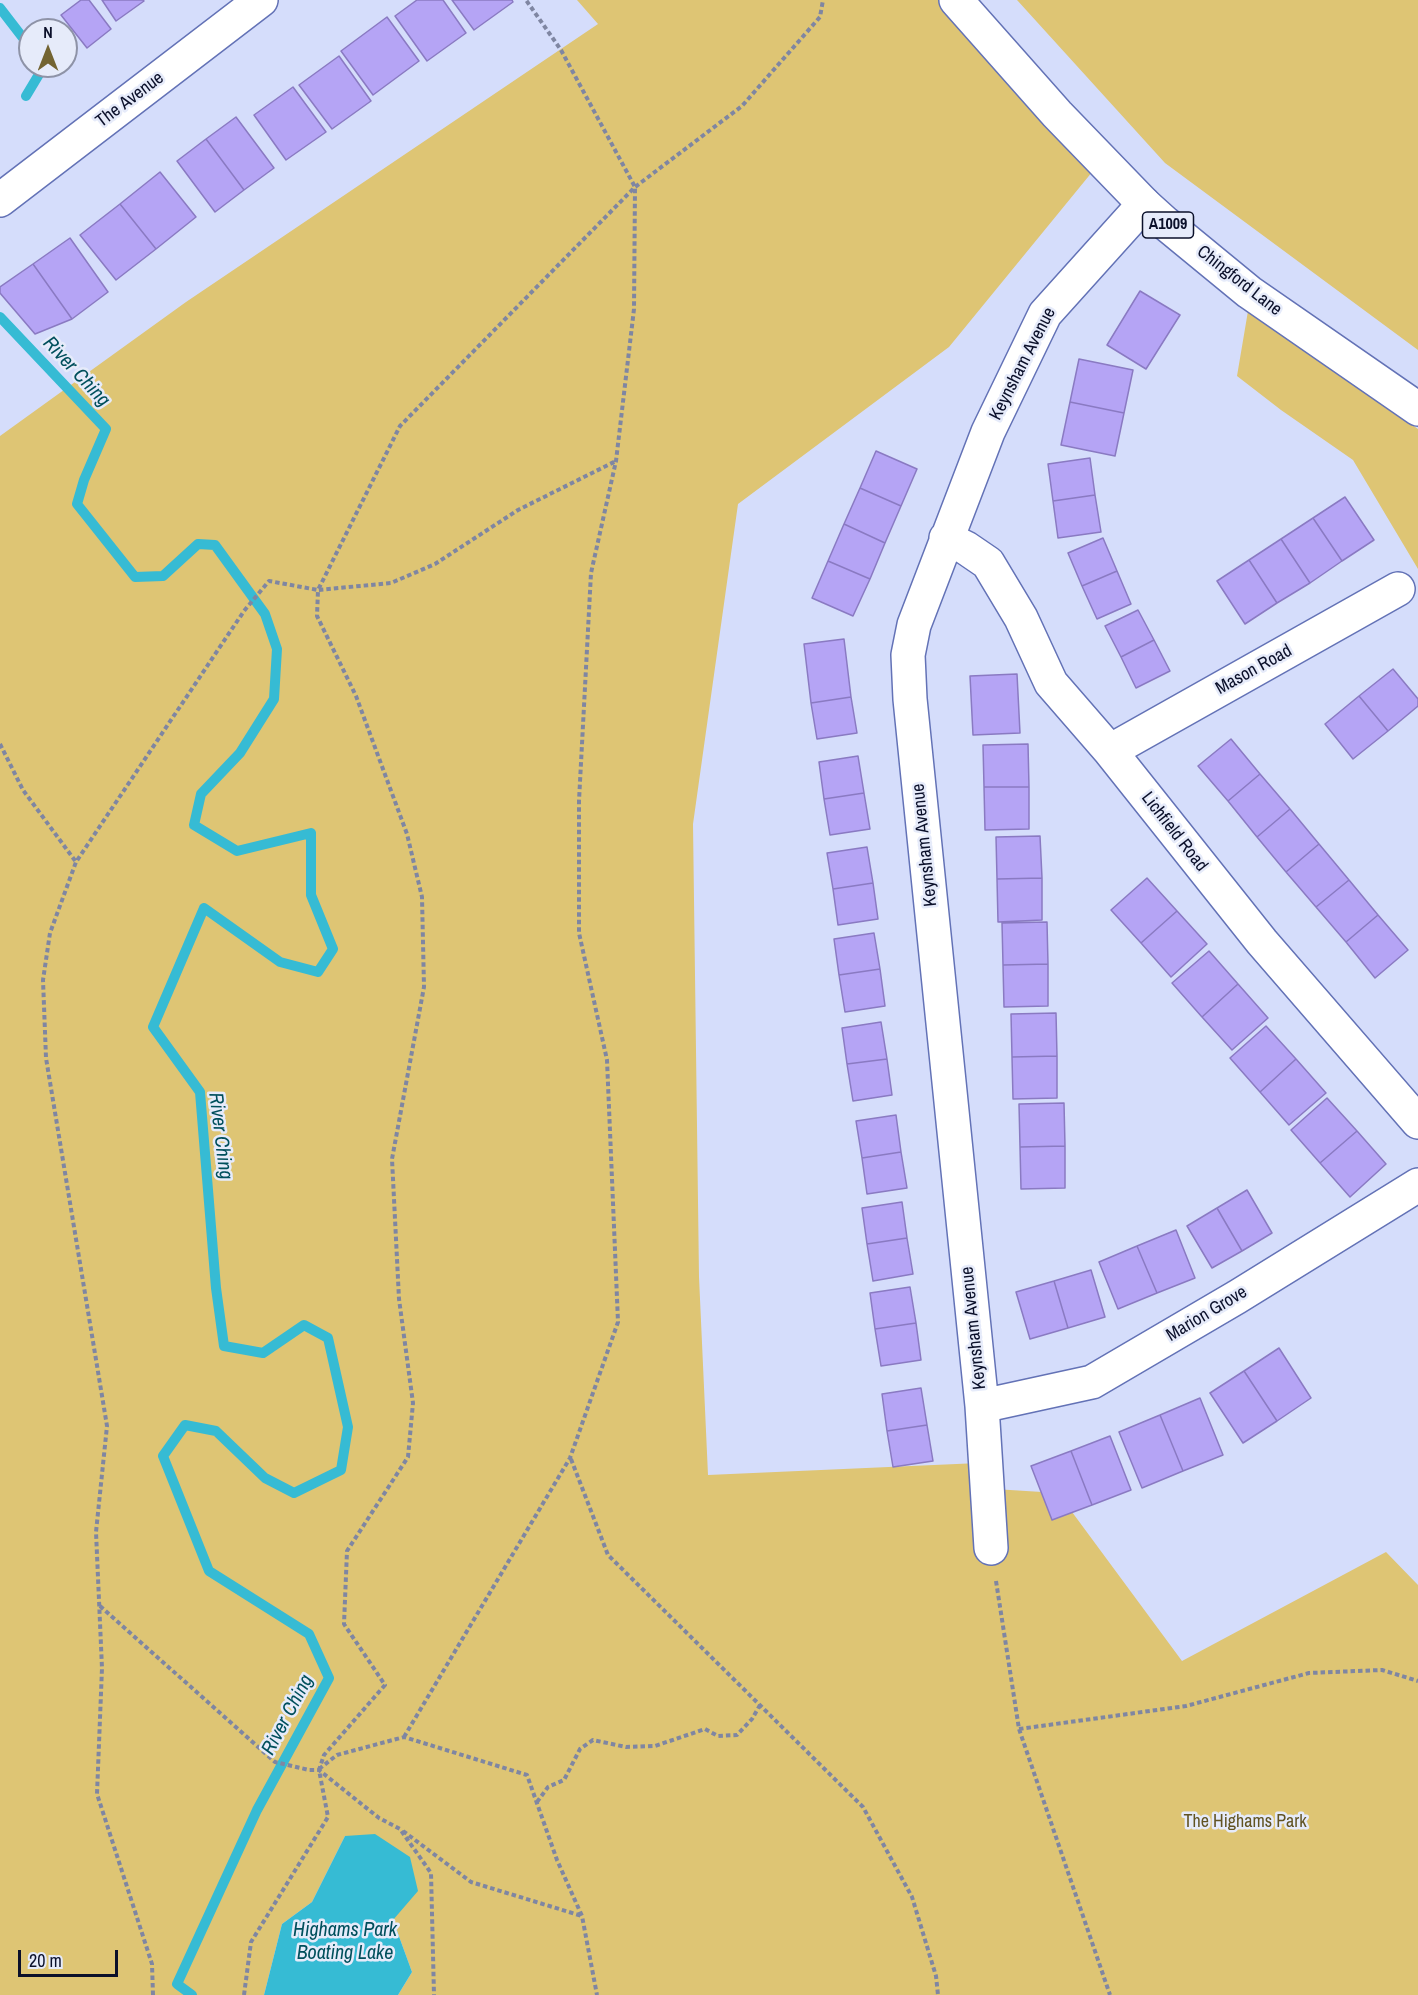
<!DOCTYPE html>
<style>
body{margin:0}
#map{position:relative;width:1418px;height:1995px;overflow:hidden;background:#d5ddfb;font-family:"Archivo Narrow",sans-serif}
canvas{display:block}
.north{position:absolute;left:18px;top:18px;width:60px;height:60px;box-sizing:border-box;background:#e6ebfa;border:2px solid #8e93a7;border-radius:50%;rotate:0deg;font-size:16px;font-weight:700;line-height:24px;text-align:center;color:#0b102a}
.north::after{content:'';display:block;margin:auto;width:21px;height:27px;background:#736432;clip-path:polygon(50% 0,100% 100%,50% 72%,0 100%)}
.scale{position:absolute;left:18px;top:1950px;width:100px;height:27px;box-sizing:border-box;border:3px solid #0b102a;border-top:0;padding-left:8px;font-size:18px;line-height:21px;white-space:nowrap;color:#0b102a;-webkit-text-stroke:4px #e6ebfa;paint-order:stroke}
</style>
<div id="map">
<canvas width="1418" height="1995"></canvas>
<div class="north">N</div>
<div class="scale">20 m</div>
</div>
<script>
const context = document.querySelector('canvas').getContext('2d');
context.lineJoin = 'round';
function fillPath(path, color) { context.fillStyle = color; context.fill(path, 'evenodd'); }
function strokePath(path, color, width, dash) { context.strokeStyle = color; context.lineWidth = width; context.lineCap = dash ? 'butt' : 'round'; context.setLineDash(dash || []); context.stroke(path); }
function label(font, color, halo, rows, align = 'center') {
  context.font = font + ' "Archivo Narrow",sans-serif'; context.lineWidth = 5; context.setLineDash([]); context.textBaseline = 'middle'; context.strokeStyle = halo; context.fillStyle = color; for (const [text, x, y, turn = 0] of rows) {
    context.save(); context.translate(x, y); context.rotate((+turn || 0) * Math.PI / 180); context.textAlign = isNaN(turn) ? turn : align; if (halo) context.strokeText(text, 0, 0); context.fillText(text, 0, 0); context.restore();
  }
}
const green = new Path2D(`
 M577,0H944L1097,166L949,347L738,504L693,824L699,1277L708,1475L979,1463L978,1488L1058,1493L1182,1661L1386,1552L1418,1585V1995H398L412,1972L393,1920L345,1836L312,1902L282,1924L264,1995H0V436L186,302L598,24Z
 M1017,0H1418V350L1165,163Z
 M1248,311L1418,429V569L1353,460L1281,410L1237,376Z`);
const water = new Path2D(`
 M375,1834L410,1857L418,1891L393,1920L412,1972L398,1995H264L282,1924L312,1902L345,1836Z`);
const stream = new Path2D(`
 M0,8L30,47
 M26,96L44,66
 M0,317L106,429L84,480L77,504L135,577L163,576L198,544L215,545L265,614L277,649L274,699L240,753L201,794L194,825L237,851L311,833V895L333,949L318,972L280,962L204,908L153,1027L200,1092L216,1288L224,1346L263,1353L304,1325L328,1338L348,1427L341,1470L294,1493L265,1478L216,1431L185,1425L163,1456L209,1571L309,1634L329,1678L257,1810L177,1984L192,1995`);
const building = new Path2D(`
 M81,0H89L111,29L87,48L61,15Z
 M102,0H143L144,1L116,21Z
 M417,0H443L466,33L427,61L395,16Z
 M452,0H512L513,2L474,30Z
 M387,17L419,61L373,95L341,51Z
 M339,56L371,101L332,129L299,85Z
 M293,87L326,132L286,160L254,115Z
 M236,117L274,168L244,190L206,139Z
 M206,139L244,190L215,212L177,161Z
 M160,172L196,217L156,249L120,204Z
 M120,204L156,249L116,280L80,235Z
 M70,238L108,292L72,319L33,264Z
 M33,264L72,319L35,334L0,293V287Z
 M1140,291L1180,315L1146,369L1107,345Z
 M1079,359L1133,370L1124,413L1070,402Z
 M1070,402L1124,413L1115,456L1061,445Z
 M876,451L917,469L901,506L860,488Z
 M1090,458L1095,495L1053,501L1048,464Z
 M860,488L901,506L885,543L844,524Z
 M1095,495L1101,532L1058,538L1053,501Z
 M1345,497L1374,540L1342,561L1313,518Z
 M1313,518L1342,561L1310,583L1281,539Z
 M844,524L885,543L870,579L828,561Z
 M1103,538L1117,571L1082,586L1068,553Z
 M1281,539L1310,583L1277,603L1249,560Z
 M1249,560L1277,603L1245,624L1217,581Z
 M828,561L870,579L853,616L812,598Z
 M1117,571L1131,604L1097,619L1082,586Z
 M1138,610L1154,640L1121,657L1105,626Z
 M844,639L851,697L811,703L804,644Z
 M1154,640L1170,671L1136,688L1121,657Z
 M1393,669L1418,699V706L1388,731L1359,696Z
 M1017,674L1020,733L973,735L970,676Z
 M1359,696L1388,731L1353,759L1325,724Z
 M851,697L857,733L817,739L811,703Z
 M1231,739L1260,774L1228,801L1198,766Z
 M1028,744L1029,787H984L983,745Z
 M858,756L864,793L824,799L819,762Z
 M1260,774L1290,809L1257,837L1228,801Z
 M984,787H1029V829L985,830Z
 M864,793L870,829L830,835L824,799Z
 M1290,809L1319,844L1286,872L1257,837Z
 M1040,836L1042,878L997,879L996,837Z
 M1319,844L1349,880L1316,907L1286,872Z
 M867,847L873,883L833,889L827,853Z
 M1042,878V920L998,922L997,879Z
 M1147,878L1177,911L1141,943L1111,910Z
 M1349,880L1378,915L1346,942L1316,907Z
 M873,883L878,919L838,925L833,889Z
 M1177,911L1207,944L1171,977L1141,943Z
 M1378,915L1408,950L1375,978L1346,942Z
 M1047,922L1048,964L1003,965L1002,923Z
 M874,933L880,969L839,975L834,939Z
 M1209,951L1238,984L1202,1017L1172,983Z
 M1048,964V1006L1004,1007L1003,965Z
 M880,969L885,1006L845,1012L839,975Z
 M1238,984L1268,1018L1232,1050L1202,1017Z
 M1056,1013L1057,1056L1012,1057L1011,1014Z
 M881,1022L887,1059L847,1064L842,1028Z
 M1266,1026L1296,1059L1260,1092L1230,1058Z
 M1057,1056V1098L1013,1099L1012,1057Z
 M887,1059L892,1095L853,1101L847,1064Z
 M1296,1059L1326,1093L1289,1125L1260,1092Z
 M1327,1098L1357,1131L1320,1163L1291,1130Z
 M1064,1103L1065,1146L1020,1147L1019,1104Z
 M896,1115L901,1152L862,1158L856,1121Z
 M1357,1131L1386,1164L1350,1197L1320,1163Z
 M1065,1146V1188L1021,1189L1020,1147Z
 M901,1152L907,1188L867,1194L862,1158Z
 M1247,1190L1272,1233L1242,1251L1217,1208Z
 M902,1202L907,1238L867,1244L862,1208Z
 M1217,1208L1242,1251L1212,1268L1187,1226Z
 M1176,1230L1195,1278L1157,1293L1137,1246Z
 M907,1238L913,1274L873,1281L867,1244Z
 M1137,1246L1157,1293L1118,1309L1099,1262Z
 M1091,1270L1105,1317L1068,1328L1054,1281Z
 M1054,1281L1068,1328L1030,1339L1016,1292Z
 M910,1287L916,1323L875,1329L870,1293Z
 M916,1323L921,1360L881,1366L875,1329Z
 M1279,1348L1311,1398L1277,1421L1244,1371Z
 M1244,1371L1277,1421L1243,1443L1210,1393Z
 M921,1388L927,1425L887,1431L882,1394Z
 M1200,1398L1223,1455L1183,1471L1160,1415Z
 M1160,1415L1183,1471L1142,1488L1119,1432Z
 M927,1425L933,1461L893,1467L887,1431Z
 M1110,1436L1131,1490L1092,1505L1071,1451Z
 M1071,1451L1092,1505L1052,1520L1031,1466Z`);
const path = new Path2D(`
 M0,744L23,790L76,862
 M571,1459L608,1555L863,1807L912,1897L936,1976L938,1995
 M996,1581L1019,1729L1110,1995
 M100,1606L275,1762L309,1770H319L379,1818L400,1829L431,1873L434,1995
 M1019,1729L1186,1706L1309,1673L1382,1670L1418,1681
 M404,1737L570,1458L618,1322L607,1060L579,933V801L591,573L616,461L634,309L635,187L561,50L526,0
 M319,1769L337,1755L404,1737L527,1775L557,1860L582,1916L597,1995
 M537,1802L548,1787L564,1780L580,1749L593,1740L626,1747L655,1746L705,1729L718,1736L737,1735L752,1719L760,1705
 M403,1831L471,1882L582,1916
 M153,1995L152,1964L97,1794L102,1668L96,1532L107,1426L46,1058L43,980L50,933L76,862L244,611L269,581L318,590L400,426L635,187L742,106L820,17L823,0
 M244,1995L251,1942L328,1817L319,1770L324,1755L385,1685L344,1624L347,1551L408,1457L413,1403L399,1299L392,1159L424,987L422,897L407,834L356,696L317,616L318,590L391,583L435,564L518,510L616,461`);
const minor = new Path2D(`
 M0,200L261,0
 M946,538L966,548L988,563L1021,618L1051,683L1110,751L1262,942L1418,1122
 M1110,751L1398,589
 M982,1406L1092,1382L1237,1297L1418,1185
 M991,1548L982,1406L910,699L908,655L914,625L988,432L1045,314L1144,204`);
const major = new Path2D(`
 M956,0L1057,114L1144,204L1165,223L1249,292L1418,409`);
const shields = [
 [1168,225,51]
];
const shieldNames = [
 ["A1009",1168,225]
];
const streetNames = [
 ["The Avenue",130,100,-37],
 ["Chingford Lane",1239,281,38],
 ["Keynsham Avenue",1023,364,-63],
 ["Mason Road",1254,670,-29],
 ["Lichfield Road",1174,832,52],
 ["Keynsham Avenue",925,845,-96],
 ["Marion Grove",1207,1314,-31],
 ["Keynsham Avenue",974,1328,-96]
];
const parkNames = [
 ["The Highams Park",1245,1822]
];
const waterNames = [
 ["River Ching",76,372,47],
 ["River Ching",220,1136,83],
 ["River Ching",288,1715,-62],
 ["Highams Park",345,1931],
 ["Boating Lake",345,1954]
];
fillPath(green, '#dec574');
fillPath(water, '#36bbd4');
strokePath(stream, '#36bbd4', 10);
fillPath(building, '#b5a4f5');
strokePath(building, '#8a7ac2', 1.5);
strokePath(minor, '#6372b6', 36);
strokePath(major, '#6372b6', 36);
strokePath(path, '#7f86a2', 4, [4.5, 3]);
strokePath(minor, '#fff', 33);
strokePath(major, '#fff', 33);
for (const [x, y, w] of shields) { const box = new Path2D(); box.roundRect(x - w / 2, y - 13, w, 26, 4.5); context.fillStyle = '#e6ebfa'; context.fill(box); strokePath(box, '#0b102a', 1.5); }
label('bold 16px', '#0b102a', null, shieldNames);
label('18px', '#0b102a', '#e6ebfa', streetNames);
label('18px', '#615322', '#e6ebfa', parkNames);
label('italic 20px', '#004f5c', '#e6ebfa', waterNames);
</script>
